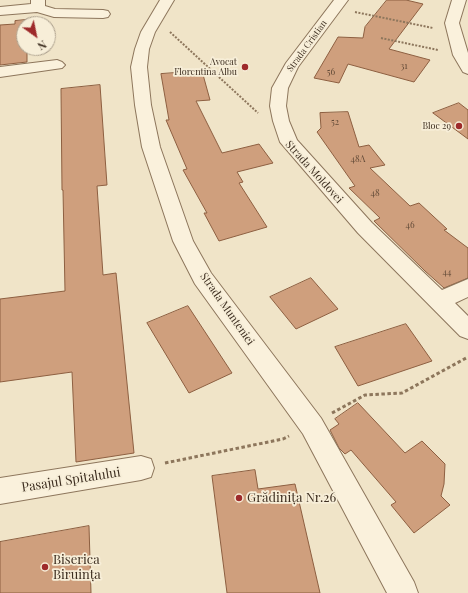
<!DOCTYPE html>
<meta charset="utf-8">
<style>
body{margin:0}
#map{position:relative;width:468px;height:593px;overflow:hidden;background:#f0e4c8;font-family:"Playfair Display",serif}
canvas{display:block}
.north{position:absolute;left:16px;top:16px;width:40px;height:40px;box-sizing:border-box;background:#f7eed8;border:1px solid #ada18e;border-radius:50%;rotate:147deg;font-size:11px;font-weight:700;line-height:16px;text-align:center;color:#3d2e20}
.north::after{content:'';display:block;margin:auto;width:14px;height:18px;background:#9e2a2b;clip-path:polygon(50% 0,100% 100%,50% 72%,0 100%)}
</style>
<div id="map">
<canvas width="468" height="593"></canvas>
<div class="north">N</div>
</div>
<script>
const context = document.querySelector('canvas').getContext('2d');
context.lineJoin = 'round';
function fillPath(path, color) { context.fillStyle = color; context.fill(path, 'evenodd'); }
function strokePath(path, color, width, dash) { context.strokeStyle = color; context.lineWidth = width; context.lineCap = dash ? 'butt' : 'round'; context.setLineDash(dash || []); context.stroke(path); }
function label(font, color, halo, rows, align = 'center') {
  context.font = font + ' "Playfair Display",serif'; context.lineWidth = 3.5; context.setLineDash([]); context.textBaseline = 'middle'; context.strokeStyle = halo; context.fillStyle = color; for (const [text, x, y, turn = 0] of rows) {
    context.save(); context.translate(x, y); context.rotate((+turn || 0) * Math.PI / 180); context.textAlign = isNaN(turn) ? turn : align; if (halo) context.strokeText(text, 0, 0); context.fillText(text, 0, 0); context.restore();
  }
}
const building = new Path2D(`
 M387,0H406L423,4L389,49L430,60L414,82L348,64L339,83L314,78L338,37L363,38L365,27Z
 M35,19V24H24V48H27V62L0,65V25L15,24V21Z
 M202,71L210,100L196,101L222,153L259,144L273,163L237,172L243,182L239,183L267,227L219,241L204,213H207L183,170L187,169L166,120H169L161,74Z
 M100,85L107,185L97,186L103,275L116,273L134,453L76,462L72,372L0,382V299L65,291L63,190H62L61,89Z
 M459,103L468,110V139L433,113Z
 M348,112L359,147L369,145L385,165L370,168L410,206L419,203L447,229L444,230L468,248V278L444,288L425,271L374,221L380,218L349,188L355,186L317,132L321,128L320,113Z
 M311,278L338,309L296,329L270,297Z
 M188,306L232,373L189,393L147,323Z
 M406,324L432,361L358,386L335,347Z
 M358,403L405,453L422,441L445,464L444,484L441,496L450,505L414,533L391,505L396,502L351,450L345,454L339,448L330,430L339,424L335,419Z
 M255,470L258,489L295,484L320,593H227L212,476Z
 M89,526L91,593H0V542Z`);
const pathFar1 = new Path2D(`
 M355,12L433,28
 M170,32L258,113
 M381,38L438,50`);
const path = new Path2D(`
 M332,413L365,395L402,393L468,357
 M165,463L283,439L289,436`);
const minor = new Path2D(`
 M31,0H45V6L55,9L103,10L108,11L110,14L108,17L103,18L54,17L37,12L0,15V7L31,4Z
 M160,0H174L155,32L149,49L147,67L151,105L160,147L193,241L211,273L321,418L414,582L418,593H387L303,434L195,284L173,241L142,147L135,105L131,67L135,49L141,32Z
 M334,0H348L298,67L288,88L286,106L289,121L297,140L372,223L442,290L468,279V297L455,303L468,316V339L460,336L358,233L280,142L273,121L270,106L272,88L286,63Z
 M452,0H466L459,23L468,53V74L463,72L453,55L445,23Z
 M57,60L62,62L65,65L62,68L0,77V67Z
 M141,456L151,459L154,468L151,477L141,480L0,504V478Z`);
const markers = [
 [245,67,4,"#9e2a2b"],
 [459,126,4,"#9e2a2b"],
 [239,498,4,"#9e2a2b"],
 [45,567,4,"#9e2a2b"]
];
const farStreetnames = [
 ["Strada Cristian",307,46,-54]
];
const farPoinames = [
 ["Avocat",237,62],
 ["Florentina Albu",237,72],
 ["Bloc 29",451,126]
];
const numberNames = [
 ["31",404,66],
 ["56",331,72],
 ["52",335,122],
 ["48A",358,159],
 ["48",375,193],
 ["46",410,225],
 ["44",447,272]
];
const streetNames = [
 ["Strada Moldovei",314,172,48],
 ["Strada Munteniei",227,309,55]
];
const nearStreetnames = [
 ["Pasajul Spitalului",71,480,-9]
];
const nearPoinames = [
 ["Grădinița Nr.26",247,498],
 ["Biserica",53,560],
 ["Biruința",53,575]
];
fillPath(building, '#cf9f7d');
strokePath(building, '#8d5f41', 1);
strokePath(minor, '#8d765c', 2);
strokePath(pathFar1, '#8d765c', 2, [2, 1.5]);
strokePath(path, '#8d765c', 3, [3.5, 2.5]);
fillPath(minor, '#faf1dc');
for (const [x, y, r, color] of markers) { const dot = new Path2D(); dot.arc(x, y, r, 0, 2 * Math.PI); context.fillStyle = color; context.fill(dot); strokePath(dot, '#f7eed8', 1.5); }
label('9px', '#3d2e20', '#f7eed8', farStreetnames);
label('9px', '#3d2e20', '#f7eed8', farPoinames, 'right');
label('9px', '#624a37', null, numberNames);
label('11px', '#3d2e20', '#f7eed8', streetNames);
label('13px', '#3d2e20', '#f7eed8', nearStreetnames);
label('13px', '#3d2e20', '#f7eed8', nearPoinames, 'left');
</script>
